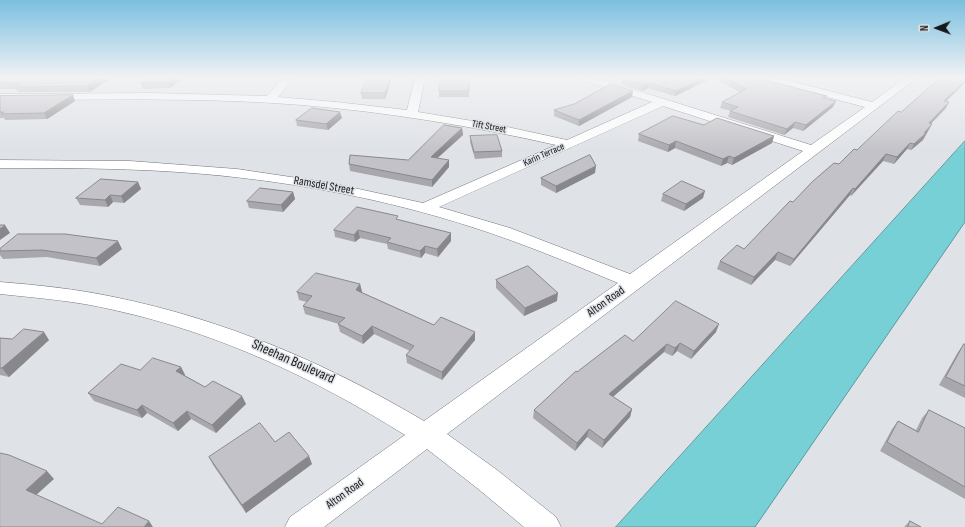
<!DOCTYPE html>
<style>
body{margin:0}
#map{position:relative;width:965px;height:527px;overflow:hidden;background:#dfe2e7;font-family:"Sofia Sans Condensed",sans-serif}
canvas{display:block}
.north{position:absolute;left:917px;top:8px;width:40px;height:40px;-webkit-text-stroke:3px #dfe2e7;paint-order:stroke;rotate:269deg;font-size:11px;font-weight:700;line-height:16px;text-align:center;color:#17181a}
.north::after{content:'';display:block;margin:auto;width:14px;height:18px;background:#17181a;clip-path:polygon(50% 0,100% 100%,50% 72%,0 100%)}
</style>
<div id="map">
<canvas width="965" height="527"></canvas>
<div class="north">N</div>
</div>
<script>
const context = document.querySelector('canvas').getContext('2d');
context.lineJoin = 'round';
function fillPath(path, color) { context.fillStyle = color; context.fill(path, 'evenodd'); }
function strokePath(path, color, width, dash) { context.strokeStyle = color; context.lineWidth = width; context.lineCap = dash ? 'butt' : 'round'; context.setLineDash(dash || []); context.stroke(path); }
function label(font, color, halo, rows, align = 'center') {
  context.font = font + ' "Sofia Sans Condensed",sans-serif'; context.lineWidth = 3; context.setLineDash([]); context.textBaseline = 'middle'; context.strokeStyle = halo; context.fillStyle = color; for (const [text, x, y, turn = 0] of rows) {
    context.save(); context.translate(x, y); context.rotate((+turn || 0) * Math.PI / 180); context.textAlign = isNaN(turn) ? turn : align; if (halo) context.strokeText(text, 0, 0); context.fillText(text, 0, 0); context.restore();
  }
}
const water = new Path2D(`
 M965,141V222L755,527H616Z`);
const street = new Path2D(`
 M283,78H293L278,97L336,102L407,110L415,78H425L418,112L503,126L567,140L652,102L583,80L582,78H597L811,145L865,107L763,80L762,78H779L872,102L905,78H917L447,434L497,470L556,517L561,527H524L477,488L427,449L324,527H285L290,517L405,435C314,378 219,333 114,310C77,301 38,298 0,294V282C38,285 76,289 114,297C226,320 326,363 424,421L618,283C570,263 522,243 472,227C385,199 295,182 204,174C136,168 68,168 0,168V160L130,161L237,169L331,183L423,203L556,145C472,126 387,112 302,105C202,97 101,100 0,100V94L151,93L267,96ZM663,106L803,151L630,274L510,228L439,207Z`);
const wall = new Path2D(`
 M0,78H111L90,92H18L16,89H0Z
 M148,78H183L170,88L143,89L141,83Z
 M368,78H392L385,99H362L361,93Z
 M469,78V97H439V91Z
 M622,78H712L675,96L648,88L643,91L621,84Z
 M715,78H756L826,99L833,107L803,131L793,128L784,135L728,117L730,111H731L720,108L722,102L740,92L714,79Z
 M965,78V83L946,101V108L931,124H932L923,140L911,150L907,149L894,164L883,161L851,196L850,195L790,266L775,260L751,285L717,269L720,261L744,249L793,202L857,150L901,112Z
 M0,96L75,101L47,119L5,120L4,118H0Z
 M632,97L579,126L554,116V110Z
 M342,118L328,130L297,126L296,120Z
 M704,125L774,136L772,143L732,165L727,163L721,166L675,148L668,152L638,141L639,134Z
 M462,128L463,135L437,158L449,167L432,187L350,171L349,164L408,160Z
 M470,136L502,151V157L475,159L470,142Z
 M595,173L556,193L541,185V178Z
 M138,182L141,189L124,203L113,202L108,207L80,205L76,198Z
 M293,192L295,199L283,212L249,208L247,201Z
 M663,194L703,198L684,211L661,201Z
 M399,220L451,233V241L438,257L425,253L421,258L388,249L387,244L360,238L355,242L335,237L334,230Z
 M0,249H122L100,266L47,257L3,259L0,255Z
 M496,280L557,301L524,316L496,288Z
 M360,284L362,292H361L434,325L475,332V340L442,380L407,363L406,355L410,351L374,334L363,344L340,332L338,324H339L305,314L303,306L307,302L299,300L297,292Z
 M716,332L691,359L677,351L672,356L664,352L613,397L632,409L630,417L602,448L587,437L575,451L533,418L534,410L577,372L633,341Z
 M0,338L12,339L49,340L9,377L0,375Z
 M964,344H965V398L939,385L958,352Z
 M181,367L185,375H184L205,387L246,404L216,433L191,419L178,431L147,413L142,418L94,401L88,393L140,370Z
 M929,410L965,428V499L880,451L892,429L898,421L916,430L922,418Z
 M275,442L312,464L246,513L213,465L209,457Z
 M910,521L921,527H904Z`);
const shadedWall = new Path2D(`
 M100,78H111L90,92L87,86Z
 M174,78H183L170,88L168,83Z
 M390,78H392L385,99V93Z
 M702,78H712L675,96L676,91Z
 M965,81V83L941,106L944,101Z
 M649,83L648,88L643,91L644,85Z
 M633,91L632,97L579,126V120Z
 M73,95L75,101L47,119L44,113Z
 M836,101L833,107L803,131L806,125Z
 M949,102L946,108L925,129L929,123Z
 M340,112L342,118L328,130L326,124Z
 M795,122L793,128L784,135L787,129Z
 M932,124L923,140L911,150L914,144Z
 M462,128L463,135L431,164V157Z
 M774,136L772,143L732,165L734,158Z
 M676,141L675,148L668,152L669,145Z
 M910,143L907,149L894,164L897,157Z
 M886,154L883,161L851,196L855,189Z
 M729,156L727,163L721,166L723,159Z
 M449,160V167L432,187V180Z
 M596,166L595,173L556,193V186Z
 M138,182L141,189L124,203L121,196Z
 M853,188L850,195L790,266L794,259Z
 M705,191L703,198L684,211L686,204Z
 M293,192L295,199L283,212L281,205Z
 M110,195L113,202L108,207L105,200Z
 M5,225L10,233L0,240V229Z
 M358,230L360,238L355,242L354,235Z
 M451,233V241L438,257L437,249Z
 M118,241L122,249L100,266L96,258Z
 M425,246V253L421,258L420,251Z
 M778,252L775,260L751,285L754,277Z
 M360,284L362,292L357,298L356,290Z
 M558,293L557,301L524,316L525,308Z
 M719,324L716,332L691,359L694,351Z
 M372,326L374,334L363,344L362,336Z
 M44,332L49,340L9,377L2,368Z
 M475,332V340L442,380V372Z
 M680,343L677,351L672,356L675,348Z
 M667,344L664,352L607,402L609,394Z
 M181,367L185,375L180,379L176,371Z
 M242,396L246,404L216,433L212,425Z
 M142,405L147,413L142,418L137,410Z
 M632,409L630,417L602,448L604,440Z
 M187,411L191,419L178,431L173,423Z
 M589,429L587,437L575,451L577,443Z
 M309,456L312,464L246,513L242,505Z
 M47,471L54,479L34,497L26,490Z
 M149,521L153,527H144Z`);
const building = new Path2D(`
 M0,78H100L87,86L15,87L21,83H0Z
 M148,78H174L168,83H141Z
 M368,78H390L385,93H361Z
 M441,78H469V91H439Z
 M622,78H702L676,91L649,83L644,85Z
 M725,78H757L827,96L823,98L836,101L806,125L795,122L787,129L730,111L738,107L722,102L746,89Z
 M940,78H965V81L944,101L949,102L929,123L932,124L924,133H926L914,144L910,143L897,157L886,154L855,189L853,188L794,259L778,252L754,277L720,261L737,245L744,249L790,201L793,202L812,182L834,163L839,164L854,149L857,150L898,111L901,112Z
 M611,84L633,91L579,120L554,110L574,104Z
 M73,95L44,113L1,114L4,112H0V96Z
 M312,108L340,112L326,124L296,120Z
 M673,116L704,125L717,118L774,136L734,158L729,156L723,159L676,141L669,145L639,134Z
 M444,125L462,128L431,157L449,160L432,180L349,164L350,155L408,160Z
 M497,135L502,151L474,152L470,136Z
 M590,155L596,166L556,186L541,178Z
 M101,179L138,182L121,196L110,195L105,200L76,198Z
 M682,181L705,191L686,204L663,194Z
 M260,188L293,192L281,205L247,201Z
 M357,207L398,216L396,219L451,233L437,249L425,246L420,251L387,242L391,238L358,230L354,235L334,230Z
 M0,225H5L0,229Z
 M18,234H65L118,241L96,258L42,250L0,251V249Z
 M528,266L558,293L525,308L496,280Z
 M316,273L360,284L356,290L434,325L441,317L475,332L442,372L406,355L414,346L372,326L362,336L338,324L345,318L303,306L312,296L297,292Z
 M676,301L719,324L694,351L680,343L675,348L667,344L609,394L632,409L604,440L589,429L577,443L534,410L576,371L577,372L625,335L633,341Z
 M24,329L44,332L2,368H0V338L12,339Z
 M964,344H965V386L946,377Z
 M153,358L181,367L176,371L205,387L213,381L242,396L212,425L187,411L173,423L142,405L137,410L88,393L121,364L140,370Z
 M929,410L965,428V487L887,442L898,421L918,432Z
 M260,423L275,442L289,432L309,456L242,505L209,457Z
 M0,453L9,455L47,471L26,490L102,524L118,507L149,521L144,527H0Z
 M910,521L921,527H908Z`);
const farStreetnames = [
 ["Tift Street",489,127,10],
 ["Karin Terrace",544,155,-24]
];
const streetNames = [
 ["Ramsdel Street",324,186,10],
 ["Alton Road",606,302,-36],
 ["Alton Road",345,494,-36]
];
const nearStreetnames = [
 ["Sheehan Boulevard",293,362,24]
];
fillPath(water, '#76d0d5');
strokePath(water, '#5a999d', 1);
strokePath(street, '#727479', 1);
fillPath(street, '#fff');
fillPath(wall, '#a8a7ac');
fillPath(shadedWall, '#88888c');
fillPath(building, '#c3c2c8');
strokePath(building, '#88888c', 1);
const sky = context.createLinearGradient(0, 0, 0, 152);
sky.addColorStop(0, '#7abfe0');
sky.addColorStop(0.51, '#f1f2f4');
sky.addColorStop(1, '#f1f2f400');
context.fillStyle = sky;
context.fillRect(0, 0, 965, 152);
label('10px', '#17181a', '#dfe2e7', farStreetnames);
label('12px', '#17181a', '#dfe2e7', streetNames);
label('14px', '#17181a', '#dfe2e7', nearStreetnames);
</script>
